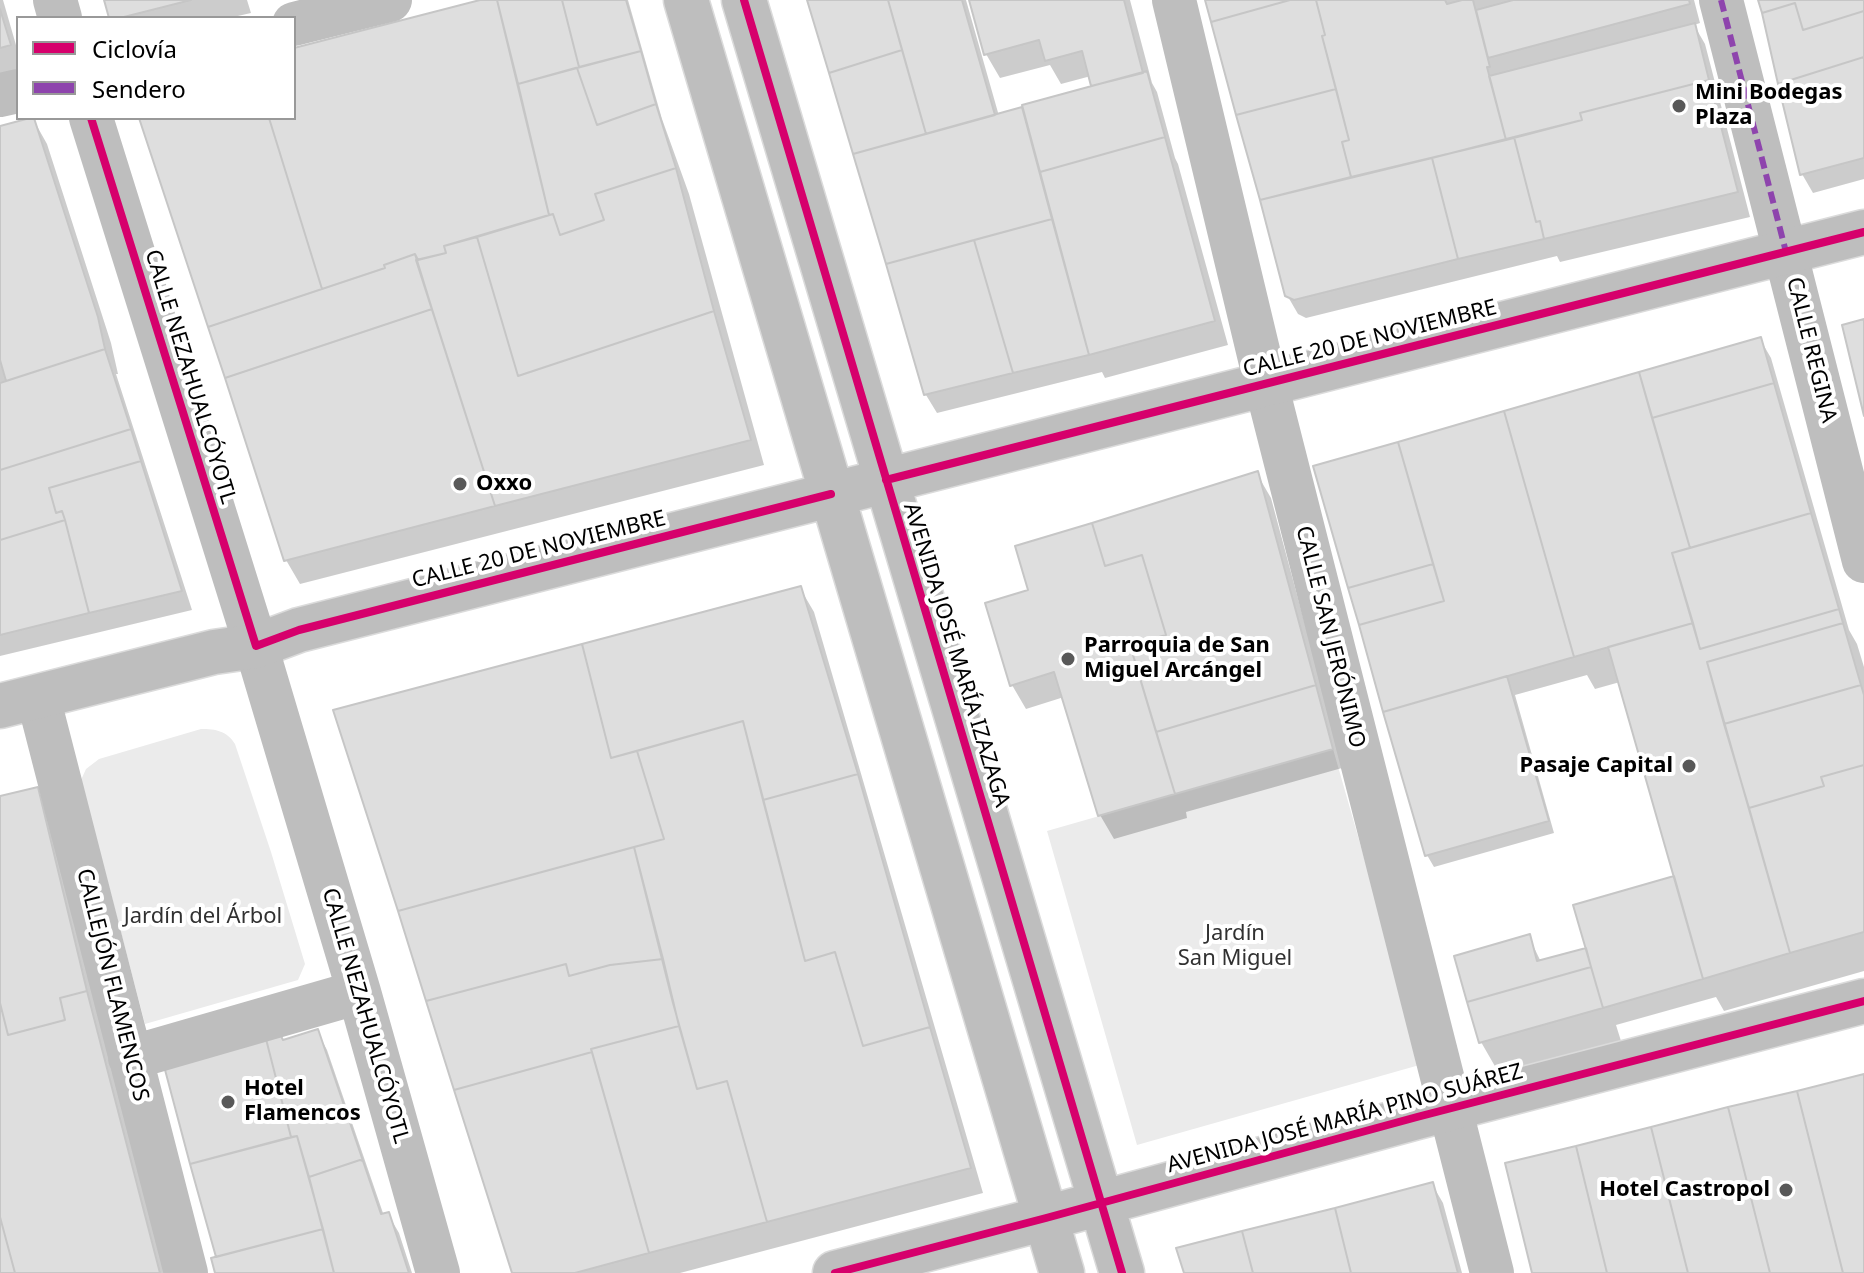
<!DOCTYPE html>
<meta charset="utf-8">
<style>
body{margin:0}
#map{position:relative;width:1864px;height:1273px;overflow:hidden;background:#fff;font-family:"Noto Sans",sans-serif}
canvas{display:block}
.legend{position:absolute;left:16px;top:16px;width:280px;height:104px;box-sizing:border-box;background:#fff;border:2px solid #999;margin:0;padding:10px 14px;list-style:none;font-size:24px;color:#000}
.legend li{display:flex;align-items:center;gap:16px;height:40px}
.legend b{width:40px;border:2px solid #999}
</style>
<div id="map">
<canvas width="1864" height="1273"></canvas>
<ul class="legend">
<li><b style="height:10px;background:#d6006c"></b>Ciclovía</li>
<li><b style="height:10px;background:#8e44ad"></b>Sendero</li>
</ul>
</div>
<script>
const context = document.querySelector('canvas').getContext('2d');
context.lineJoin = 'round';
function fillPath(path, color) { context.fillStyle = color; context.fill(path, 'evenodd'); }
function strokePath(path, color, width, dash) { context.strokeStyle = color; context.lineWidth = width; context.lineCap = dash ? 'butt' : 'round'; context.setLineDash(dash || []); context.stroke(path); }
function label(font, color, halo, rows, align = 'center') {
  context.font = font + ' "Noto Sans",sans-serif'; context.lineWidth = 8; context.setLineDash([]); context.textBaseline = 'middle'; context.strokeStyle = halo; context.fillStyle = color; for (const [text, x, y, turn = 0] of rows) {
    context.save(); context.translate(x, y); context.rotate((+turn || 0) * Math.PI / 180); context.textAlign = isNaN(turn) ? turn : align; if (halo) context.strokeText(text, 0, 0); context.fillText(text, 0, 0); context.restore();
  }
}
const green = new Path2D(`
 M201,729C216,729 227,731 235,744L271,852L305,964L298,980L145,1024L81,780L86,769L99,759Z
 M1333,749L1423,1064L1137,1145L1047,831Z`);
const shadow = new Path2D(`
 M0,0H3L18,52V71L0,75Z
 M106,0H247L251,13L229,18H111Z
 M488,0H628L662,119L689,194L764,465L300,584L286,560L141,118H294V51Z
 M809,0H966L999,116L1021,110L1026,118L1094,88L1091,76L1061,84L1050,65L1000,78L986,54L975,0H1130L1152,83L1157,92L1175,158L1178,164L1228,345L1105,378L1102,372L937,413L926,395Z
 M1207,0H1694L1700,23L1694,25L1705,44L1750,217L1560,262L1557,256L1306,318L1298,314L1287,295Z
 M1761,0H1864V179L1813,193L1802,174Z
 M33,119L47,144L111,343L118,374H116L192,610L0,656V128Z
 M1760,339L1771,358L1849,630L1857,644L1864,667V971L1724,1011L1716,997L1616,1025L1621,1041L1500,1075L1481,1042L1529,937L1541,962L1588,949L1677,887L1620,682L1595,689L1587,675L1515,695L1554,833L1434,867L1427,855L1315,467Z
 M1257,474L1271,498L1328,710L1342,768L1186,812L1187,818L1114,839L1100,815L1064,697L1026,709L1012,685L1030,592Z
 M800,588L814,612L983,1193L680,1273H514L336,712Z
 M37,789L51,813L166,1273H0V798Z
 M317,1031L327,1050L384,1216L388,1214L399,1233L412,1273H217L218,1259L167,1068L283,1043Z
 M1432,1184L1443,1203L1462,1273H1186Z`);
const building = new Path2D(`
 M104,0H191L120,18H109Z
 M480,0H497L549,215L444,246L446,253L418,260L415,254L384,265L385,268L322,289L269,118H294V48Z
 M497,0H562L579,67L518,84Z
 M562,0H626L641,51L579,67Z
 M807,0H888L902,50L829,73Z
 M888,0H962L995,115L926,134Z
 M969,0H1124L1143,73L1091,86L1082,51L1045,61L1039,40L984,55Z
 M1205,0H1290L1211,22Z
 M1290,0H1316L1325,35L1322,36L1336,89L1236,115L1211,22Z
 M1316,0H1445L1447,4L1462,0H1473L1490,67H1487L1506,140L1351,177L1342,142L1349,140L1322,36L1325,35Z
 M1513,0H1689L1690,4L1488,58L1476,10Z
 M1758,0H1864V11L1803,30L1795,3L1762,13Z
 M1795,3L1803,30L1864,11V57L1778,84L1762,13Z
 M0,9L11,45L0,48Z
 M1695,23L1709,80L1580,113L1582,120L1506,140L1489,76Z
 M902,50L926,134L853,154L829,73Z
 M641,51L656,104L597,125L577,68Z
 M1864,57V158L1800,175L1778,84Z
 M577,68L597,125L656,104L676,168L595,194L604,220L560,235L553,214L549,215L518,84Z
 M1147,71L1165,137L1040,172L1022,105Z
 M1709,80L1738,192L1544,239L1540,221L1536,222L1514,137L1582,120L1580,113Z
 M1336,89L1349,140L1342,142L1351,177L1260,200L1236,115Z
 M1022,107L1052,219L886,264L853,154Z
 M30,118H34L98,317L105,349L6,381L0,360V126Z
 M139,118H269L322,289L208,327Z
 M1165,137L1215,321L1089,355L1040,172Z
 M1514,137L1536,222L1540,221L1544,239L1458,259L1432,158Z
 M1432,158L1458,259L1294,300L1285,296L1260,200Z
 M676,168L714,311L518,376L477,237L553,214L560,235L604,220L595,194Z
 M1052,219L1089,355L1013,373L974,240Z
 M477,237L518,376L714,311L751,440L495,506L416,260L446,253L444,246Z
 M974,240L1013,373L924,395L886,264Z
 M415,254L432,309L225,378L208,327L385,268L384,265Z
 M432,309L495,506L284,561L225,378Z
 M1864,319V416L1842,325Z
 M1761,337L1774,383L1652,418L1639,372Z
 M105,349L131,429L0,470V383Z
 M1639,372L1690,548L1672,553L1693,623L1574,657L1504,411Z
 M1774,383L1811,513L1690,548L1652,418Z
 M1504,411L1574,657L1383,712L1359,625L1444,601L1398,442Z
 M131,429L141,461L49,488L56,513L62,511L65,520L0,540V470Z
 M1398,442L1433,564L1348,588L1313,466Z
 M141,461L182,591L89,613L65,520L62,511L56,513L49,488Z
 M1258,471L1316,685L1156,732L1130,645L1166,635L1142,555L1105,566L1092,523Z
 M1811,513L1839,609L1700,649L1672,553Z
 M65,520L89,613L0,635V540Z
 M1092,523L1105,566L1142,555L1166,635L1130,645L1175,794L1098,816L1054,672L1010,686L985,603L1028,590L1015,546Z
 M1433,564L1444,601L1359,625L1348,588Z
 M801,586L858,774L763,800L743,721L611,758L582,644Z
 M1839,609L1843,623L1707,662L1790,953L1703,979L1608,647L1693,623L1700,649Z
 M1843,623L1861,685L1724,724L1707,662Z
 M582,644L611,758L637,751L664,839L398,911L333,710Z
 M1507,676L1549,821L1425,856L1383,712Z
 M1316,685L1333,749L1175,794L1156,732Z
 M1861,685L1864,695V765L1821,777L1824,786L1749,808L1724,724Z
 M743,721L805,961L835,952L863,1046L930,1027L971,1168L767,1222L727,1081L697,1089L673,1003L634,847L664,839L637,751Z
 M1864,765V932L1790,953L1749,808L1824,786L1821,777Z
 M858,774L930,1027L863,1046L835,952L805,961L763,800Z
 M38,787L87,991L60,998L65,1020L8,1035L0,1003V796Z
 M634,847L663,959L610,965L569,976L566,964L426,1001L398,911Z
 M1674,876L1703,979L1603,1008L1573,905Z
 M1530,934L1537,961L1586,948L1591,967L1467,1002L1454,956Z
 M663,959L679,1026L591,1049L592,1052L454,1090L426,1001L566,964L569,976L610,965Z
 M1591,967L1603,1008L1479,1043L1467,1002Z
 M87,991L160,1273H15L0,1217V1003L8,1035L65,1020L60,998Z
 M679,1026L697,1089L727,1081L767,1222L649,1253L591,1049Z
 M318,1029L363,1161L360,1160L309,1177L297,1136L291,1137L266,1039L281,1036L283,1040Z
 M266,1039L291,1137L190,1164L164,1066Z
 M592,1052L649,1253L575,1273H512L454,1090Z
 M1864,1074V1273H1843L1797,1091Z
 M1797,1091L1843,1273H1770L1728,1107Z
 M1728,1107L1770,1273H1688L1651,1127Z
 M1651,1127L1688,1273H1607L1576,1146Z
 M297,1136L323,1229L216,1257L190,1164Z
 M1576,1146L1607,1273H1532L1505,1163Z
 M360,1160L363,1161L381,1214L389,1212L409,1273H334L309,1177Z
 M1433,1182L1458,1273H1351L1335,1208Z
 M1335,1208L1351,1273H1253L1242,1231Z
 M0,1217L15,1273H0Z
 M323,1229L334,1273H215L211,1258Z
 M1242,1231L1253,1273H1184L1176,1248Z`);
const minor = new Path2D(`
 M55,0L60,18
 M1174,0L1266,384L1492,1273
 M1721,0L1864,561
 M294,24L390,0
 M0,95L18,91
 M91,118L256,646L359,992L438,1273
 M38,697L186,1273
 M130,1058L359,992`);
const major = new Path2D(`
 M686,0L1062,1273
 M744,0L1122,1273
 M0,706L214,652L256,646L299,630L1864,232
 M835,1273L1046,1218L1417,1117L1864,1001`);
const quiet = new Path2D(`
 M1721,0L1786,252`);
const cycleway = new Path2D(`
 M744,0L1122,1273
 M91,118L256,646L299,630L831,494
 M886,480L1864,232
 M835,1273L1046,1218L1417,1117L1864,1001`);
const markers = [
 [1679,106,8,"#595959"],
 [460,484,8,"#595959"],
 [1068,659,8,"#595959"],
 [1689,766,8,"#595959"],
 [228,1102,8,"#595959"],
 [1786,1190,8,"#595959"]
];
const poiNames = [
 ["Mini Bodegas",1695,93],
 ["Plaza",1695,118],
 ["Oxxo",476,484],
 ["Parroquia de San",1084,646],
 ["Miguel Arcángel",1084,671],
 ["Pasaje Capital",1673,766,"right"],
 ["Hotel",244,1089],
 ["Flamencos",244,1114],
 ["Hotel Castropol",1770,1190,"right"]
];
const streetNames = [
 ["CALLE 20 DE NOVIEMBRE",1370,339,-14],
 ["CALLE REGINA",1811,350,76],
 ["CALLE NEZAHUALCÓYOTL",190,377,73],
 ["CALLE 20 DE NOVIEMBRE",539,550,-14],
 ["CALLE SAN JERÓNIMO",1330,637,76],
 ["AVENIDA JOSÉ MARÍA IZAZAGA",956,655,73],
 ["CALLEJÓN FLAMENCOS",112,985,76],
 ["CALLE NEZAHUALCÓYOTL",365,1016,74],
 ["AVENIDA JOSÉ MARÍA PINO SUÁREZ",1345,1119,-15]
];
const parkNames = [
 ["Jardín del Árbol",203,917],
 ["Jardín",1235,934],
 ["San Miguel",1235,959]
];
fillPath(green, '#ebebeb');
fillPath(shadow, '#0003');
fillPath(building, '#dedede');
strokePath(building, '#c6c6c6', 2);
strokePath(major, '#dbdbdb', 47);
strokePath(minor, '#bebebe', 44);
strokePath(major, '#bebebe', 44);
strokePath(quiet, '#8e44ad', 6, [12, 6]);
strokePath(cycleway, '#d6006c', 8);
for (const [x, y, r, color] of markers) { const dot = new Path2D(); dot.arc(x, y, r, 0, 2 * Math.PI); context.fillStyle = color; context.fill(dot); strokePath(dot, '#fff', 3); }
label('bold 22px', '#000', '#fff', poiNames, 'left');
label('22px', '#000', '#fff', streetNames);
label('22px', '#313131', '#fff', parkNames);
</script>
